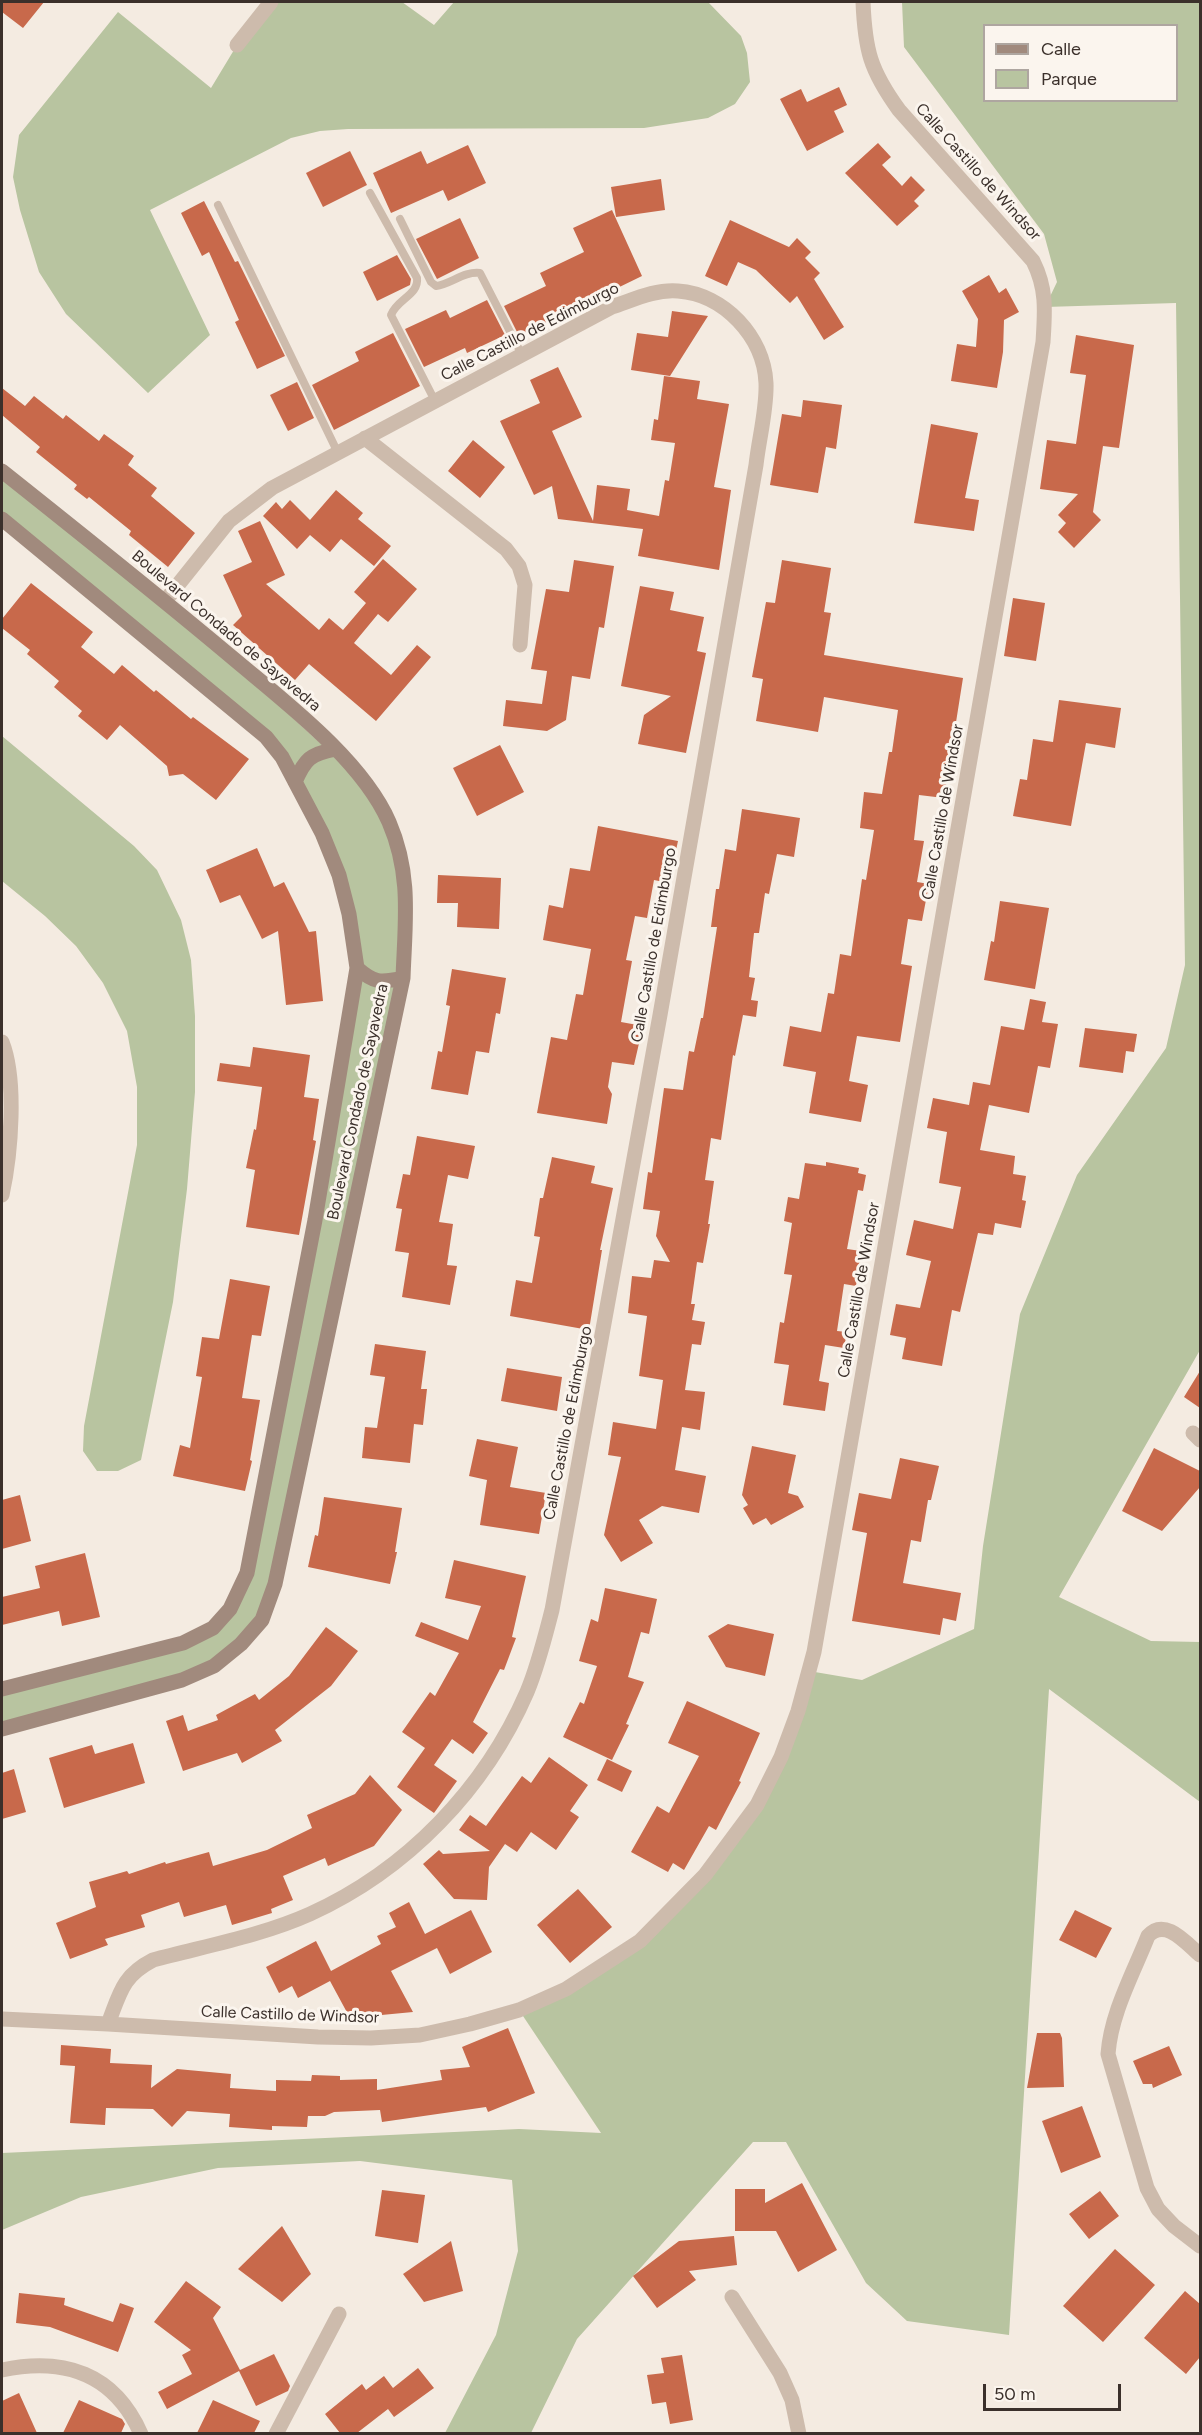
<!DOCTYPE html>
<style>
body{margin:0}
#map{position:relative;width:1202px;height:2435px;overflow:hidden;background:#f4ebe1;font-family:Figtree,sans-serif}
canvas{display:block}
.frame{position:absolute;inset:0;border:3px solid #3b302b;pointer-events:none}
.legend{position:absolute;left:983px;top:24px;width:195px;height:78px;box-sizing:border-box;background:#fbf5ee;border:2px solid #aea6a0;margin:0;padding:8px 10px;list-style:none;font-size:18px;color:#3b302b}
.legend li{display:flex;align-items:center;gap:12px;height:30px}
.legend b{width:30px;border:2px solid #aea6a0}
.scale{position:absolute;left:983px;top:2384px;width:138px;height:27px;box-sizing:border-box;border:3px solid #3b302b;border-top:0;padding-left:8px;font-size:18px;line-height:21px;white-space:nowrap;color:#3b302b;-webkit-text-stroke:4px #fbf5ee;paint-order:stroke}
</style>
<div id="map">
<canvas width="1202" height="2435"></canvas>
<div class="frame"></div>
<ul class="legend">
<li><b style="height:8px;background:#a18a7d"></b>Calle</li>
<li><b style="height:16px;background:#b8c4a0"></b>Parque</li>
</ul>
<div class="scale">50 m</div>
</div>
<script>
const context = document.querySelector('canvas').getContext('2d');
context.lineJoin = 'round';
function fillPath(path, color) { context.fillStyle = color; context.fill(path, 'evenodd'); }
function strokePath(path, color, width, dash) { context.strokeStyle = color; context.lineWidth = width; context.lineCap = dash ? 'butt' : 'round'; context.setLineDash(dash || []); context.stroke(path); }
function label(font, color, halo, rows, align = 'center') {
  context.font = font + ' Figtree,sans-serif'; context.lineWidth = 6; context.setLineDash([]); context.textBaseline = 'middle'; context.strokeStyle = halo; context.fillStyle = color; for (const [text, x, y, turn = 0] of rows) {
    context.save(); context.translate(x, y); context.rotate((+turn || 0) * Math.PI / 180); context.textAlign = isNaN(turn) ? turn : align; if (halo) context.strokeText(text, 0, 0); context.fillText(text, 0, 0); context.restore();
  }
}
const green = new Path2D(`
 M271,2H402L434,25L454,2H708L741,36L747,53L750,82L735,104L708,118L644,128L348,129L320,131L291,138L150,210L210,335L148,393L66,314L39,272L20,210L13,177L19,135L118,12L211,88L237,45Z
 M902,2H1200V1350L1059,1597L1151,1641L1200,1642V1802L1049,1689L1009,2335L907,2321L866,2283L786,2142H753L577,2339L531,2433H445L496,2335L518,2251L512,2180L360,2161L218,2168L81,2197L2,2230V2153L519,2129L601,2133L519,2010L640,1941L757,1805L809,1671L862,1680L974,1629L983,1546L1020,1314L1077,1175L1166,1048L1185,965L1176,303L1045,307L1057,282L1044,234L904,47ZM984,26H1176V100H984Z
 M2,471L165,601L367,786L404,868L403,978L262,1620L214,1666L2,1729V1689L213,1628L247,1573L357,968L349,914L282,757L2,519Z
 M2,736L134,846L157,870L181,920L191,960L195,1016V1092L187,1189L173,1302L141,1460L118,1471H97L83,1451L84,1426L137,1145V1087L127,1031L103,983L76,946L45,916L2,881Z`);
const building = new Path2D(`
 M2,2H44L23,28L2,12Z
 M839,87L847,105L834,111L844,132L807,151L780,99L801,89L807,102Z
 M878,143L891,157L882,165L902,186L911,176L925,190L914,201L919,206L897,226L845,173Z
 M468,145L486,183L448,201L443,190L391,213L373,173L421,151L427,164Z
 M350,151L367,185L323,207L306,173Z
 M661,179L665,210L616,217L611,187Z
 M204,201L235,262L238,261L285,356L257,369L235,322L239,320L209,252L202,256L181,213Z
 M612,210L642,276L519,336L504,306L546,286L540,273L584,252L573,228Z
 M460,218L479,258L437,279L416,239Z
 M730,220L789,247L797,238L811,252L805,258L820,273L814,279L844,327L824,340L797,296L790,303L756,270L738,262L727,286L705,276Z
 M397,255L411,279L410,285L377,301L363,272Z
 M989,275L999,293L1006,288L1019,312L1004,320L1003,352L997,388L951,381L957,344L976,347L978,319L962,291Z
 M487,300L505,335L467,353L465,348L424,367L405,329L446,310L450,318Z
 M672,311L708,316L670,376L631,370L637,333L668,337Z
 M393,333L420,386L334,430L312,385L359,361L355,352Z
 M1076,335L1134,345L1119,448L1103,446L1093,512L1101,520L1074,548L1058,532L1066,523L1058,515L1078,494L1040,489L1047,440L1076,444L1086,375L1070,373Z
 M558,367L582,417L552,431L593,521L597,485L630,489L627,510L659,516L665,480L669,481L675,443L651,440L654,419L658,420L664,376L700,381L697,399L729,404L714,487L731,490L719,570L638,556L643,529L558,519L552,486L534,495L500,421L540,403L530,380Z
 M297,382L314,418L288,431L270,395Z
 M2,388L25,406L34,396L63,419L66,415L99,441L104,434L134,456L128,465L157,488L151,496L195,533L168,567L129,535L131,531L89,497L87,499L74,489L77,485L36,452L40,447L2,415Z
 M803,400L842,405L836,449L826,447L818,493L770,485L782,414L801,417Z
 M931,424L978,433L965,498L979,500L974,531L914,523Z
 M473,440L505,467L480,498L448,471Z
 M336,490L363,513L358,519L391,546L374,566L341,539L330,552L310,535L297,549L263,516L276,502L282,509L290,500L310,520Z
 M260,521L285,575L266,584L319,630L329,618L343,630L366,603L354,592L383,559L417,589L388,622L378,614L354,643L391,675L417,645L431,657L376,721L309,664L295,680L233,625L242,616L223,575L252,562L238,531Z
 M574,560L614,566L604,628L599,627L590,679L572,676L566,720L547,731L503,726L506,700L542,704L547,671L531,669L546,589L569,592Z
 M782,560L831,568L824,612L831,613L824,655L963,678L944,798L919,795L914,840L924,841L917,882L929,884L922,921L908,919L901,964L912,966L900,1042L857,1036L849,1081L868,1085L861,1122L809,1113L816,1072L783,1066L790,1026L821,1032L828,993L834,994L840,954L851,956L862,879L866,880L874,830L860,828L864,792L882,794L889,752H892L898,710L824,697L818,732L756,721L763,679L752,677L766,602L775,603Z
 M31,583L93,632L81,647L114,674L122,665L154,692L156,690L191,719L193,717L249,759L216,800L183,774L169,776L167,766L120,725L107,740L78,716L82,711L54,687L59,681L27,654L30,650L2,628V619Z
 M640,586L674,592L670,610L704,617L697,651L706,653L686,753L638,744L644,715L671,696L621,686Z
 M1013,598L1045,603L1036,661L1004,656Z
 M1059,700L1121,708L1115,748L1086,743L1071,826L1013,816L1020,779L1027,780L1033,739L1053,742Z
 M500,745L524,792L477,816L453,768Z
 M742,809L800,818L794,857L777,854L769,894L765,893L759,933H754L749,977L755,978L751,1000L758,1001L756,1017L743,1015L735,1056L733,1055L721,1140L711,1138L705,1180L714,1181L708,1224H710L703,1263L697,1262L691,1304H695L692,1320L705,1322L701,1345L692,1344L685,1390L705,1392L700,1430L682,1427L675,1470L706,1476L699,1513L662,1506L639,1520L653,1543L621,1562L604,1535L621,1457L608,1455L613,1422L656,1429L663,1380L639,1376L647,1316L628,1313L632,1276L651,1278L654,1260L670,1262L656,1236L660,1211L643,1209L648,1172L652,1173L664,1088L683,1090L689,1051L694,1052L701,1018H703L717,927H711L716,889H719L725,849L736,851Z
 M598,826L678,841L669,883L654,880L647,918L635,916L626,960L632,961L621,1022L643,1026L634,1065L612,1062L608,1087L612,1094L607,1124L537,1113L551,1037L567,1040L576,994L583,995L591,949L543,940L549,905L563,908L570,868L590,871Z
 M257,848L274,887L284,882L309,932L316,931L323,1001L286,1005L278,931L262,939L240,895L220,903L206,870Z
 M438,875L501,878L499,929L457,927L458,903H437Z
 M1000,901L1049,908L1035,989L984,980L991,941L994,942Z
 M452,969L506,978L500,1014L496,1013L489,1053L476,1051L468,1095L431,1089L438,1051L442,1052L450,1006L446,1005Z
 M1030,999L1046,1002L1042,1022L1058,1024L1050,1068L1038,1066L1029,1113L989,1105L980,1150L1015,1156L1013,1174L1026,1176L1022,1200L1026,1201L1021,1228L995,1223L993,1235L978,1233L960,1312L952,1310L942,1366L902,1359L906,1338L890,1335L896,1304L920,1308L931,1261L906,1255L914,1220L953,1229L961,1187L939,1183L947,1132L927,1128L933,1098L969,1105L973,1082L990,1085L1001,1026L1024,1030Z
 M1085,1028L1137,1034L1134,1052L1126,1051L1123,1073L1079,1067Z
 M253,1047L310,1055L304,1097L319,1099L313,1140L316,1141L299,1235L246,1227L255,1170L246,1168L254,1129L256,1130L262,1087L217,1081L220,1063L250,1067Z
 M417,1136L475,1146L468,1179L448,1175L439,1222L453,1224L447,1265L457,1266L450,1305L402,1297L409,1253L395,1251L402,1209L396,1208L403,1174L410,1175Z
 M552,1157L595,1166L591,1183L613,1188L600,1250H602L589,1330L510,1316L516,1280L532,1283L540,1237L534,1236L540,1198H543Z
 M826,1162L859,1168L858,1173L866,1175L863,1191L858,1190L847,1249L861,1251L856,1286L844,1284L837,1331L847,1332L844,1348L825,1345L819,1381L829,1383L825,1411L783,1405L789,1365L774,1363L780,1322L784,1323L792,1275L784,1274L792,1223L784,1221L788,1197L799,1199L805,1163L826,1166Z
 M230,1279L270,1286L261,1336L252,1335L242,1398L260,1400L250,1460L252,1461L245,1491L173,1476L180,1445L190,1448L202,1377L196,1376L202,1337L219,1339Z
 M375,1344L426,1351L421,1389H427L423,1425L414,1424L410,1463L362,1458L365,1427L377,1428L385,1377L370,1375Z
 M507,1368L562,1377L557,1411L501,1401Z
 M1200,1371V1408L1184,1397Z
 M477,1439L518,1447L510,1487L546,1493L539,1534L480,1525L487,1480L469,1476Z
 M752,1446L796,1455L788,1493L798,1496L804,1507L771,1525L766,1518L753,1525L743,1508L748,1505L742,1495Z
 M1154,1448L1200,1471V1487L1162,1531L1122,1511Z
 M900,1458L939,1466L931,1500H928L921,1542L911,1540L903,1583L961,1593L956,1621L943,1618L940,1635L852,1621L867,1533L852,1530L859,1493L891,1499Z
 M20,1495L31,1541L2,1549V1500Z
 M324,1497L402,1508L395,1552H397L390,1584L308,1567L315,1535L318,1536Z
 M85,1553L100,1617L62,1626L59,1611L2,1625V1597L40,1588L35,1566Z
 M454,1560L526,1576L512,1637L516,1638L504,1670L500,1669L473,1722L488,1733L473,1754L452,1739L434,1765L457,1781L434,1813L397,1787L425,1748L402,1732L430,1692L435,1696L459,1653L415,1636L421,1622L468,1640L481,1606L445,1598Z
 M605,1588L657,1599L649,1634L641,1632L628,1677L644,1682L626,1724L629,1725L612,1760L563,1737L580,1702L584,1704L597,1666L579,1661L591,1619L598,1622Z
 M728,1624L774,1634L765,1676L726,1667L708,1636Z
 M326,1627L358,1651L331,1686L275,1730L282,1741L242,1763L237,1753L183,1771L166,1721L183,1715L188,1731L218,1720L216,1715L255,1694L259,1700L289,1676Z
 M687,1701L760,1733L739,1781L741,1782L716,1830L709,1826L684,1870L673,1863L668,1872L631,1852L657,1806L669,1813L699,1756L668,1743Z
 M133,1743L145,1783L64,1808L49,1758L92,1745L95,1754Z
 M549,1757L588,1785L570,1811L579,1817L556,1850L531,1832L517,1852L505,1844L489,1867L487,1900L454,1899L423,1864L439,1850L443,1854L490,1851L459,1830L470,1815L486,1826L522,1776L531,1783Z
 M607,1759L632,1771L622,1792L597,1780Z
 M14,1769L26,1812L2,1819V1773Z
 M370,1775L402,1810L374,1846L328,1866L325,1858L283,1876L293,1900L271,1909L272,1913L232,1925L226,1905L184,1917L179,1902L141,1915L145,1927L105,1939L108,1945L70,1959L56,1923L96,1907L89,1882L127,1871L129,1874L165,1862L166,1864L209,1852L213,1866L267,1850L312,1828L307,1815L355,1794Z
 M578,1889L612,1927L570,1963L537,1925Z
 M409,1902L425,1934L471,1910L492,1952L450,1974L437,1948L391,1971L413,2012L350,2018L330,1981L298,1998L292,1986L279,1993L266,1967L316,1941L331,1971L381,1944L377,1936L396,1927L389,1913Z
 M1075,1910L1112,1928L1096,1958L1059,1940Z
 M508,2028L535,2093L488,2112L486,2107L382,2122L380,2110L334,2112L325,2116H308L307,2127L272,2126V2130L229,2127L230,2114L187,2111L172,2127L153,2109L106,2108L105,2125L70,2123L75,2066L60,2065L61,2045L111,2049L110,2063L152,2065L151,2088L177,2069L231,2074L230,2088L276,2091V2080L311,2081L312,2075L340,2076V2080L377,2079V2090L442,2080L440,2070L470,2067L462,2047Z
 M1037,2033H1060L1062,2038L1064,2087L1027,2088Z
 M1169,2046L1182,2075L1153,2088L1152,2084H1143L1133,2061Z
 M1082,2106L1101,2157L1061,2173L1042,2121Z
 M802,2183L837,2250L798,2272L776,2231H735V2189H765V2203Z
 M382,2190L425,2195L418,2243L375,2236Z
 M1100,2191L1119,2216L1089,2239L1069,2214Z
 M282,2226L311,2274L282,2302L238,2269Z
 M734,2236L737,2265L689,2271L696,2280L657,2308L633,2276L679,2241Z
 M451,2241L463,2291L424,2302L403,2274Z
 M1115,2249L1155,2285L1103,2342L1063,2306Z
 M186,2281L221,2307L213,2318L240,2370L274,2354L290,2386L288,2391L256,2406L239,2371L167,2409L158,2392L192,2374L182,2355L191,2350L154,2322Z
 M1185,2291L1200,2304V2357L1186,2374L1144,2338Z
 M19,2293L65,2298L64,2305L113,2322L120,2303L134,2308L118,2352L50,2327L16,2323Z
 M682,2355L693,2420L670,2424L666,2402L652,2404L647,2375L664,2373L661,2358Z
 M418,2368L434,2388L394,2417L388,2409L357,2433H340L325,2414L362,2384L366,2390L384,2376L393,2388Z
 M19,2393L37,2433H2V2401Z
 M79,2400L122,2419L125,2424L121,2433H63Z
 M213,2400L260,2421L254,2433H197Z`);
const lane = new Path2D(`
 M370,193L417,278C419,295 397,299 391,315L435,401
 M218,205L337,451
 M400,219L431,282L436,286C451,284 464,271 480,273L522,355`);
const street = new Path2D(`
 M237,45L271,2
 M365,438L506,549L519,566L525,585L520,645
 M2,1042C17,1080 11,1154 2,1195
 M1193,1433L1200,1440
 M1200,1955C1186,1943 1165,1917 1148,1936C1133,1974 1111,2013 1108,2054L1147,2188L1158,2209L1174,2226L1200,2246
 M2,2019L108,2024L318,2037L371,2038L420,2035L470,2024L519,2010L566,1989L640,1941L705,1875L757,1805L781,1757L798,1711L814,1652L1043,342C1045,311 1047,289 1033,261L899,110C870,70 865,50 863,2
 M108,2024C120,1993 122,1976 153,1960C205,1946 261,1936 310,1914C407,1870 485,1789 527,1692C538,1666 545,1637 552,1610L660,1015L756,465C759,438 767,409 766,383C764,337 724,294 678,291C655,289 633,300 612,307L272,488L229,521L165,601
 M732,2297L780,2373L792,2400L799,2434
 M2,2370C64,2357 114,2373 141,2434
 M276,2434L339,2314`);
const secondary = new Path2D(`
 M2,471C80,533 158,595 234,659C285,702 362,760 389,822C412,875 405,922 403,978L275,1584L262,1620L241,1644L214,1666L182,1680L2,1729
 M2,519L266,737L282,757L322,833L339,875L349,914L357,968L315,1220L247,1573L230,1609L213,1628L183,1643L2,1689
 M295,782C305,759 310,754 336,749
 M357,968C374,983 380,983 403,978`);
const streetNames = [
 ["Calle Castillo de Windsor",978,172,48],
 ["Calle Castillo de Edimburgo",530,332,-27],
 ["Boulevard Condado de Sayavedra",226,631,40],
 ["Calle Castillo de Windsor",943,812,-80],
 ["Calle Castillo de Edimburgo",654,945,-80],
 ["Boulevard Condado de Sayavedra",358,1102,-78],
 ["Calle Castillo de Windsor",859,1290,-80],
 ["Calle Castillo de Edimburgo",568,1423,-79],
 ["Calle Castillo de Windsor",290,2015,2]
];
fillPath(green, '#b8c4a0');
fillPath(building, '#c8694b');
strokePath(lane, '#cdbbac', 8);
strokePath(street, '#cdbbac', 15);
strokePath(secondary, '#a18a7d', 15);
label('16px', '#3b302b', '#fbf5ee', streetNames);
</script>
